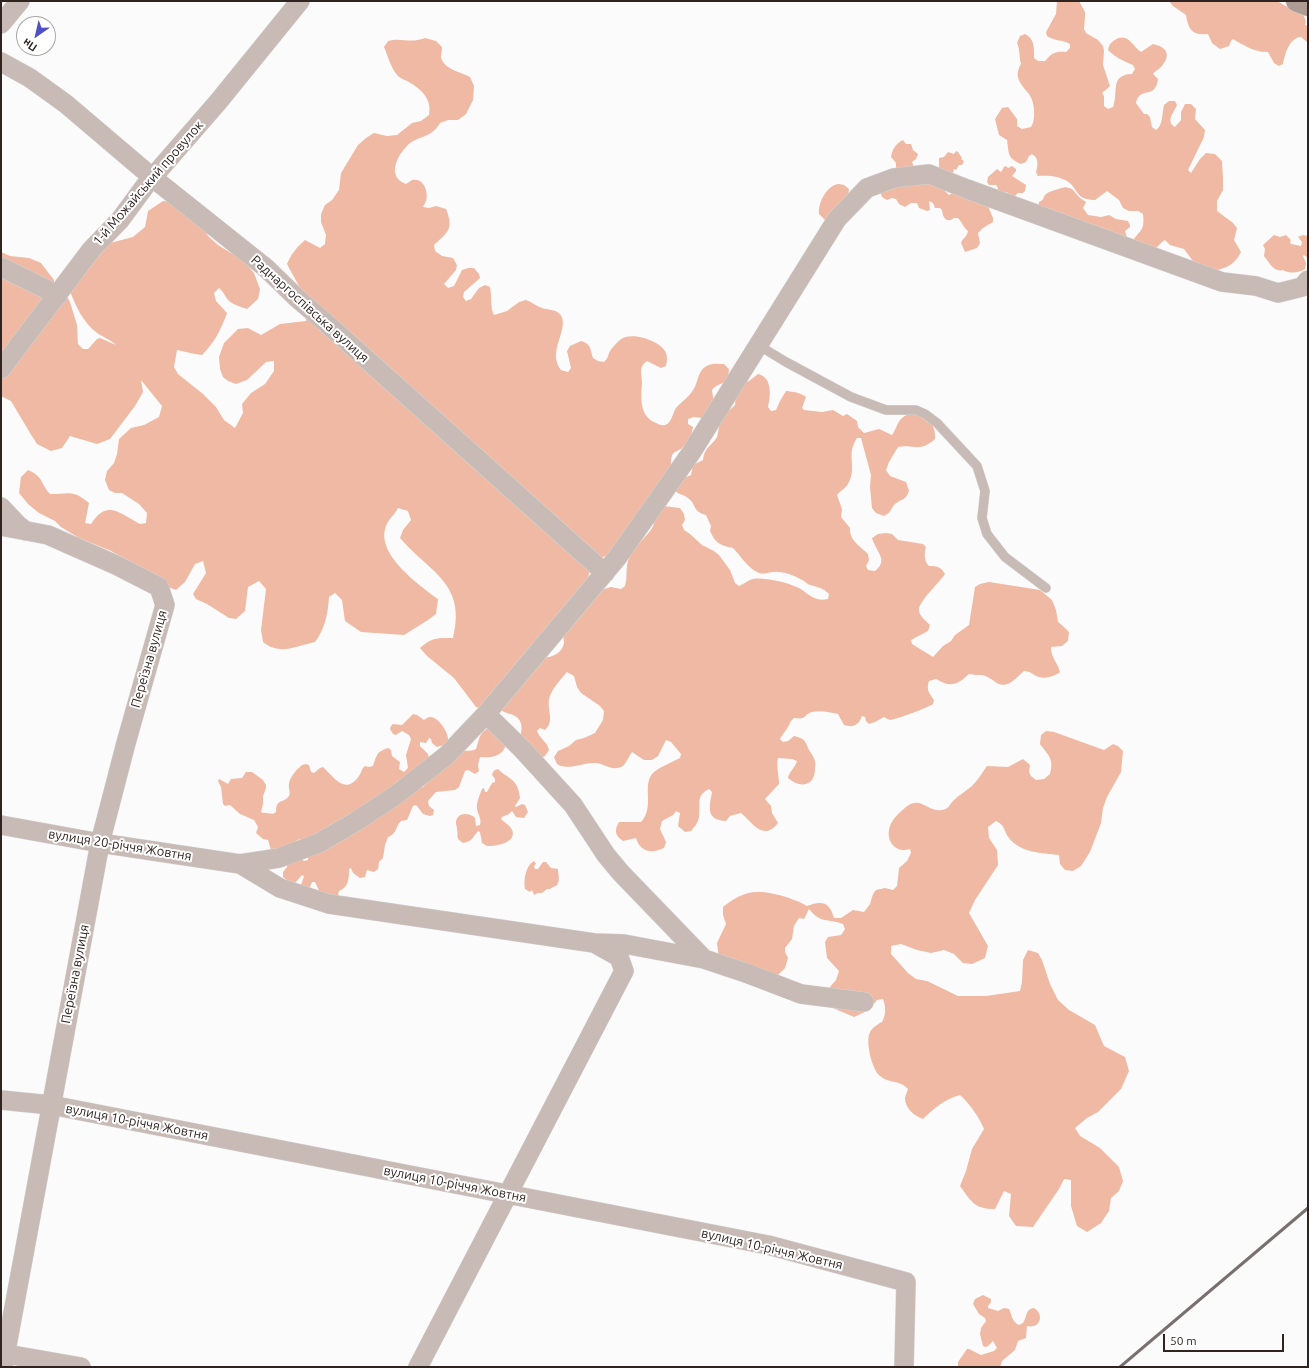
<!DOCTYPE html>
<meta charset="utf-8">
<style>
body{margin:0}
#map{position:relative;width:1309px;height:1368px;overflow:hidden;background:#fbfbfb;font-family:Ubuntu,sans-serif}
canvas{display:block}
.frame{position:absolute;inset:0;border:2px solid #2f2420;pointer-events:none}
.north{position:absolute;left:16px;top:16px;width:40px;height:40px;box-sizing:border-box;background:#fff;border:1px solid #aca7a6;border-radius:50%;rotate:214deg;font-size:11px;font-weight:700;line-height:16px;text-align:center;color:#2f2420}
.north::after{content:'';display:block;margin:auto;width:14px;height:18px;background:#4f4fc6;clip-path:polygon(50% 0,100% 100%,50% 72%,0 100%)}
.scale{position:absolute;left:1163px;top:1334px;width:121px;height:18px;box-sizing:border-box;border:2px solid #2f2420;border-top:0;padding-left:5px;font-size:12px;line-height:14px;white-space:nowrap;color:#2f2420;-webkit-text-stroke:3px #fff;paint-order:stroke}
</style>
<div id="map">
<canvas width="1309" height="1368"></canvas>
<div class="frame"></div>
<div class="north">Пн</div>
<div class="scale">50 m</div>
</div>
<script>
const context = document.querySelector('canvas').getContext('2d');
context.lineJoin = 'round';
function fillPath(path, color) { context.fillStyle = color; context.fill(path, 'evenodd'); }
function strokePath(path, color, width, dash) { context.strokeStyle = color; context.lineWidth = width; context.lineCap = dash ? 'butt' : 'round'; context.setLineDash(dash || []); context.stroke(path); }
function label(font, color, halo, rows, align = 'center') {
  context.font = font + ' Ubuntu,sans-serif'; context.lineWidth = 4; context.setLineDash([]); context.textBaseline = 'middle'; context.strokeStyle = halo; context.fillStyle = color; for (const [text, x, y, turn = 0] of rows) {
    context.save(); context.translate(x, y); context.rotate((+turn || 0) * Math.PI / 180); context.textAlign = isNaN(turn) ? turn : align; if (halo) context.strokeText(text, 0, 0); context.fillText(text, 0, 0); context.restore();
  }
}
const green = new Path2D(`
 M1057,1H1079L1085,12V17L1084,29L1086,33L1098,40L1103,46L1104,51L1103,65L1110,86L1102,93L1104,96V106L1108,109L1113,107C1119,92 1109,75 1132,74L1135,69L1133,65C1123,61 1115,57 1108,50C1109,45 1111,42 1115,40C1128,32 1132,46 1141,52L1153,44C1168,47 1171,56 1161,67C1158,70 1155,71 1153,74L1158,79C1155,101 1140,85 1136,103L1144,114H1147L1150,117L1152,127L1156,130C1163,126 1162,113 1164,105L1169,101H1175L1177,105C1174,113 1165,121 1175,127L1181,120V112L1185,104H1191L1196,109L1195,119L1205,130L1204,137L1188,170L1191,173L1200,159L1206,153L1215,154L1222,161L1223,178V190L1217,201V211L1233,223L1237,228L1234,240L1241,252C1234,266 1224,269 1209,272L1193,261L1184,249L1170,245L1165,240L1162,242L1152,252L1132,242C1140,229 1145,232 1143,214L1138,211H1129L1123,208L1119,200L1107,191L1095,200C1074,199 1080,190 1067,181C1059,176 1048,175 1038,176L1036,172C1038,165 1039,158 1032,154L1029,156L1026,162L1021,164C1007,158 1009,153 1007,140L999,135L995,119L1002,108L1008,107L1017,119V126L1022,129L1031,127C1036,120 1035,102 1029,94C1021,84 1013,77 1021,64C1019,57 1020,49 1017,43L1020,36L1025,34C1035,39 1034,48 1034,58L1038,61H1045C1052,53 1055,51 1066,52L1070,48V44C1061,39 1056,42 1047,36L1046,32L1056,14Z
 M1169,1H1277L1289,8L1303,13L1306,22L1305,25L1308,26V43L1301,37C1289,38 1285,54 1283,64L1279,66L1274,63L1268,52C1256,53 1243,45 1233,39L1231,41L1229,46L1220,49L1212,43L1208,34C1192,36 1188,29 1186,15L1173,6Z
 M425,38L436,41L442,47C442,50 441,54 441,57C443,69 461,72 470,77L474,86L473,100L466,114L458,120H448L440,123C430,140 417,135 407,146C396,157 387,177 406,184C408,183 410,181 412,180C424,177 429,193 426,201C425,203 424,205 423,207L429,208L436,206L446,209C454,229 448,232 434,245L435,251L442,256L453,258L457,265L456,270L444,284L448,288L454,286L462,270L468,268H474L479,274L480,278L464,292L463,297L466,301L471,299L479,288L485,285L490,287C492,296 490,308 494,315L507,311L519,302L526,300C532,302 536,306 542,308C548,310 555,309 560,314C571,328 546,351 561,370L568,372L571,368L567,351L570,346L581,341C591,344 590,348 593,358L598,361L604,362C609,357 607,357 610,351C612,348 617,342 620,340C630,331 658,340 665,351C668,356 667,361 666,366L661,368L647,361C638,367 642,374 642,383C641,398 639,416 656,423C659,424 661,426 665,425C672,423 672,414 676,408C681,402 689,397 693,390C699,382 697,369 709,365C713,363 719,364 724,364L729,369C728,388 720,380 712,390L714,404L702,418L694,417L688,419V424L693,427C692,434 689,441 684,446C676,455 671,447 671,466L611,555L599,558L591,564L588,578L483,709L476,707L454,678L427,656L420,648C432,637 438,638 453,638C467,583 429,572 400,538L403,530L411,520L408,511L398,508C395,514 388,520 386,526C375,554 419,585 438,599L436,614L428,620L404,635L361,632L345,621L342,600L335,593L329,597C328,613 325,629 315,642C296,646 280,656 263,642L261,630L266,589L259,581L248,587L245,611L236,619L229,618L207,604L196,599L193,594L206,573L203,561L195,564L185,582L176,590L168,587L142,568L111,551L79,538L61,527L55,521L39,513L28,504L19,493L21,477L28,470C44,477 40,483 50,494C69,494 73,489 89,503L85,523L91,524C107,499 119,513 140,524L146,523L147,513L139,504L122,493H115L109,490L105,480L107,471L114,463L117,454L119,439L131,428L144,425L159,417L162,406L141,380L143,392L135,406L110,439L97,444L70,436L62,448L51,451L37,444L30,433L11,401L1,396V252L10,256L29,258L41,263L54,280V286L67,296L70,302L77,325L78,344L83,349H88L97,339L100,338L116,345C111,340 103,337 97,333C83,322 76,307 70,291L77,279L110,243L133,237L145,227L148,211L163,201L174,202L203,225L208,236L218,245L244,261L254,273L260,289L258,299L247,309C241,307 234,305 229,301C225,297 224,292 219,288L214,293L216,301L227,313C221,330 214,343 202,355L195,354L177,350L174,367L178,374L203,394L216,407L224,420L235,428L243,413L242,404L251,393L265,384L274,371V361L266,362L247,380L236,384L228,381L223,377L220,369L219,357L224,343L238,329L248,328L261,335L280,324L306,321C307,319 308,315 308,312C308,299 293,276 287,264C291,254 297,247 305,240L320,248L325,244L326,235L321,222V214L325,205L332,200L339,190L341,173L358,145L366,138L374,133L387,136L397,135L412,123L421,121L429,115C432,99 422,90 409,82C406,80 401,79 398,76C391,69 388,56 384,47L388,41C402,37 409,44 425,38Z
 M903,140L906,144H911L913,150L918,154L916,159L912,162L914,167L896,169V163L891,157C892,150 896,143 903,140Z
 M956,151L958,152L962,158L961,159L964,161L962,165H959L956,170L954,169L953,173L939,168V158L944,157L948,152L954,154Z
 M1006,166L1008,168L1012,166L1016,169V171L1012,176L1026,185L1025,191L1023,193H1018L1014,197L1008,195L1007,192L1002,195L997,191L998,188L996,185H989L987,182L988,177L997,169L1001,172L1004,167Z
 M921,180L946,189L945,191L949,195L954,192L988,206L993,218V222L983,228L978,233L980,243L977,248L965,252L961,243C963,238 967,237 968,231C963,227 962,222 958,218H954L951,220C944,221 943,216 942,210L940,208H935L933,203L929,201L930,210L927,211L919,208L917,203H911L905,207L899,204L896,199L892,198L887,200L882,197L880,191Z
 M839,184L844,185L849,189L848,198L828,219L825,220L819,214C818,202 827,185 839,184Z
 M1066,187L1072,189L1080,198L1086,202L1083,208L1088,215L1101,217L1109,215L1116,219L1128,221L1130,225V227L1125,231L1127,237L1038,207L1039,202C1044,200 1043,198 1045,195C1048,191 1062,188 1066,187Z
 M1274,235L1280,237L1286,235L1291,240L1290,242L1291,244L1301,246L1302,242L1298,237L1303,235L1308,236V258L1304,255L1303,256L1306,263L1305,269C1299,273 1290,274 1283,270C1274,273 1269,262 1264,256L1265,249L1263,245Z
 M758,374C772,377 771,395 768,407L771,411L776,410L780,401L786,391C794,392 799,392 806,397L802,408L804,410L822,412L833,410L843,416L847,414L857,421L858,427L864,433L879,429L892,435C896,430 897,422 902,418C912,409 931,418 934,429C935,432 935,436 935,439C920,453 914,444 898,447L889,462L886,470L890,476L906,482L909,491C905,501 903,498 895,504C890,509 893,511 884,516L876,513L872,508L870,487L871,475L861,438H857C845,456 858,466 848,484C846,488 840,491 837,495L842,509L841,517L850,528C849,540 860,546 868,554L869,560L866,566L868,570L875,571C889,560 876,552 872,538L878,534L886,533L892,534L898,540L923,544L926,547C924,554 924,561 929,566C938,566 941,567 945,574C940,582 918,602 919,610C919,616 926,621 930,625L928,631L911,640L912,644L933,657L943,646L951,641L955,635L969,625L975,587L980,584L989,582L1040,590L1052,600L1056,610L1058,622L1063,626L1069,632L1068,641L1062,646L1051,647C1051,658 1057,661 1060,672C1055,676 1046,679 1039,677C1033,675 1030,671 1024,671C1015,679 1006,691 994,681C991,679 987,676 982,675C978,675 974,675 969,674C957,685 951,688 936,679L929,681C926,690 929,693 934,700L933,704C930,707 894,720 890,720C887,719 886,718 884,717L875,722L869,724L866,721L865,717L862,716C859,725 853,728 844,725L838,714C829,712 821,710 812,712C804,714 807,720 794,718C789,722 790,725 786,730C784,733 782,735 780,739L783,742L788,741L794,736C805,739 805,740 809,750C811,753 814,757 815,761C816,763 815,767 815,770C814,787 799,788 788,778C789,772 795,768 797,761L792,759L778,758C776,767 779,775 779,784L765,799L771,806L772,813L778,823C763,842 753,823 741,813L730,816L726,821C706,820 709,808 712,792L709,789C695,796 701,804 699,817C698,823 695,826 691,831L685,832L678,826L680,813L676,811L673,815L662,821L660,829L666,842L664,848C652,854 640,852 636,838L623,841C615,836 614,830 619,822H641C655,807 642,787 652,774C657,768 673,762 680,758L681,754L671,742L666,740L658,756L652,760H644L632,752C629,756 626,763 623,766C613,772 605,764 596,763C584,762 573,769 561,766C556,765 556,761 554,757L558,751L569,746L576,740L584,738L595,733L603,720L604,711L600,706L581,693L577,687L574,676L567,672C561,679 551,690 549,699C547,711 555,721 545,730L540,728L537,731C540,739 547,741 549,750L545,756L537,760L519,740C522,732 524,721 515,716C510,713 505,714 500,709L540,657C550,659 562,654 564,643C564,640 563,635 562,633L604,589L611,587L621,589L625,586C628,576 625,567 629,558C633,547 646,538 652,528C655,524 653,520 655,516C657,513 660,509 663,506L680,508L684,514L685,520L682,525L684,530L690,534L702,545L714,551L719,555L730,570L735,583L739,586C744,584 748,580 753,579C763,577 785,582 794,586C807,590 812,603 828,599L829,594C823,588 818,587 810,585C807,584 805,581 802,580C795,576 786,572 778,572C771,571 764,576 757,572C749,569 739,554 733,548C720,545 716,544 710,531L711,526L706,515C692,511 697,505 688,498C683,494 679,495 674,490L684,478L691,475L693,465L703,460C705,446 711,447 717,437C719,431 718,424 722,418C725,413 730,410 735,405L736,393L739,385L749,381Z
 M413,714L417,715L424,720C426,719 427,717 430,717C438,716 450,734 448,742L444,745L437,747L432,743L431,739L429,738L426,743L420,742V746L428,754L430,762L411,774H407L399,783L396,782L395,784L420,788L423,787L456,751C462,750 471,752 476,749C479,740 479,733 488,728L506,745C502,757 491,758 480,757L478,765L479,771L475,774L468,770L465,771L459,787L455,790L436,792L428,801L429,806L434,810L433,815L430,816L423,814L417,806L415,805L413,806L407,820L401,821C395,827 397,834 388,837L385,845L383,858L379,862L378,869L374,872L367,870L365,877L360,878L353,873L351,868L349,869C349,878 349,887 339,891L338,895L336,896L321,895L315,882H312L310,887L307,888L301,885L304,876L302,875L295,883L289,882L283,877V872L287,867V864L300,858L304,861L308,860V858L303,854L304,840L302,839C297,839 292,844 290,848L271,850L268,840L263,839L256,833L258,827L254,820L240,814L230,805L225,806L223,804L221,787L218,781L219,779L228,784L231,779L242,778L246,772H252L263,780L266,785V788L263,796V804L261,812L263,813C268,812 272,816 276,812C276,798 283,804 289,796C291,792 288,788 289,783C290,777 297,769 302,765L306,764L309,765L311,772L314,773L320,768L323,767C334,777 345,796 359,776C362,772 361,769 365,766L369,767L373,766C377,755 376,752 388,748L391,750L392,756L400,762L399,769L404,772L408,768L406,755L411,739L409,735L402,731L396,735L393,734L390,729L391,726L393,724L402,725Z
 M1046,731L1054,732L1104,750L1113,744L1118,746L1123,751L1121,772L1107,797L1103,808L1101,823L1090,852L1081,866L1073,871L1065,870L1060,864L1059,855C1042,853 1021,853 1009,838C1003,830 1006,826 996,821L988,827L989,838L997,850L998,865L975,900L969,913L988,946L985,958L972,964L963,963L954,954L944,950L931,953L917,950L901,944L891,946V954L908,973L916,979L927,981L958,996H986L1020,991L1022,982L1023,960L1028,950L1038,953L1042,960L1050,984L1058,1000L1069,1010L1095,1025L1104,1046L1125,1057L1129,1071L1121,1089L1098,1112L1087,1118L1075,1128L1080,1136L1100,1148L1119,1167L1123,1181L1119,1191L1111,1198L1109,1211L1101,1223L1087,1232L1077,1226L1071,1206V1180L1064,1179L1059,1189L1033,1227L1016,1226L1009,1216L1011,1194L1004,1191L995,1209C974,1209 971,1201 960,1186L966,1171L972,1149L984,1129C979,1117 970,1104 960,1095C945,1099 934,1108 923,1119C915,1116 905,1109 905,1098C905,1096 907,1092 908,1089C899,1079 889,1084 880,1076C872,1070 865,1041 870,1032C872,1028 878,1024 882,1022C886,1015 886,1007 883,999L877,1000L869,1010L854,1017L833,1008L827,1004L829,988L836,980L839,971L827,958L825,942L828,937L841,935L845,929L843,924C827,918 821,924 809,909L804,919L799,918L794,926L792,939L785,948V952L788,958L785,968L778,975L719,959L717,943L726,924L723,915V907C733,899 744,892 757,892C770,891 796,899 807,906C822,900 830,902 834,918H841L853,910L864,912L870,904L873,894L876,890L885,888L893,890L897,886L899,868L907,861L911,853L910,849C895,854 885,840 890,826C893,818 900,812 906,807C921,795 928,813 942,810C949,809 949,805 953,801C959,795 966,791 972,786C978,780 982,773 987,766L1008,767L1023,759L1030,765L1029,772L1031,776L1036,780L1044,779L1050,774C1054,759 1049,756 1040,744L1041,735Z
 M498,769C510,780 518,779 520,798L515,806L516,807L522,804L525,805L528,812L524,818L516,817L512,811L509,814L502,817L501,819C504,822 509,825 511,828C520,842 495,847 487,846L482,843L480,832L478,831C472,838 473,841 463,843L458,839C457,835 458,833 457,829C457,827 456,825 456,823C456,812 469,812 475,818L476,826L480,825C482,819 478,815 477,809C476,803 480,794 482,789L484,788L485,792H487L492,783L495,782V779L492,775L493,772L495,770Z
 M534,861L536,864L534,866L535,869H538L543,862H546L551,868L558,869C558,875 561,881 556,886L553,887L550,889H547L542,893H538L534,895L532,890L530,892L525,889C523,880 526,865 534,861Z
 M983,1295L991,1299V1302L988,1306V1308L998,1311L1004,1308L1009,1309C1012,1315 1012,1322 1019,1325L1023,1323C1027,1318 1025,1309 1034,1308C1045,1315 1040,1329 1027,1326L1026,1338L1018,1341L1015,1350L1002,1361L1000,1367H958V1362L967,1349H969L981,1355L994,1351L997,1348L993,1341L988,1346L985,1347L983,1346L980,1334L981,1328L986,1321L985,1318L979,1314L973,1304L975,1299Z`);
const lane = new Path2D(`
 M758,345L786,362L851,397L886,410H916L925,414L937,423L977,466L985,491L982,518L987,534L1005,557L1046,588`);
const street = new Path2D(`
 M1,24L20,1
 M1,62L30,78L66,104L153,178L266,268L298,299L325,322L605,573
 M1,267L58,295
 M1,369L91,250L120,220L145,186L218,102L300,1
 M1,507L18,525L26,531
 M1,526L48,535L116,565L159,587L165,605L126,743L100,843L3,1367
 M486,714L522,749L573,805L606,855L621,873L704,959L746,973L801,994L864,1002
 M1,825L100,843L240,864L279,858L319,843L355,822L396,795L447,755L486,714L617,558L691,453L837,219L867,188L894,178L929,174L967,189L1222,282L1256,286L1278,293L1302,287L1308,280
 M240,864L280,888L329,904L594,943L619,957L624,971L418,1367
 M595,943L624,944L704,959
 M1,1100L51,1105L768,1245L906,1282L904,1367
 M1,1353L81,1367`);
const secondary = new Path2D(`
 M1297,1L1308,5`);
const rail = new Path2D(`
 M1120,1367L1308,1208`);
const streetNames = [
 ["1-й Можайський провулок",148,183,-49],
 ["Раднаргоспівська вулиця",310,309,42],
 ["Переїзна вулиця",149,659,-74],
 ["вулиця 20-річчя Жовтня",120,845,9],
 ["Переїзна вулиця",75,974,-79],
 ["вулиця 10-річчя Жовтня",137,1122,11],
 ["вулиця 10-річчя Жовтня",455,1184,11],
 ["вулиця 10-річчя Жовтня",772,1249,13]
];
fillPath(green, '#efb9a3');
strokePath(lane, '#d6d4d4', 10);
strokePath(street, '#d6d4d4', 20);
strokePath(secondary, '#d6d4d4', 23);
strokePath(lane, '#c8bab5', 9);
strokePath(street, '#c8bab5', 19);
strokePath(secondary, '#ae9b93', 22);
strokePath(rail, '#78706e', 3);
label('13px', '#2f2420', '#fff', streetNames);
</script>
